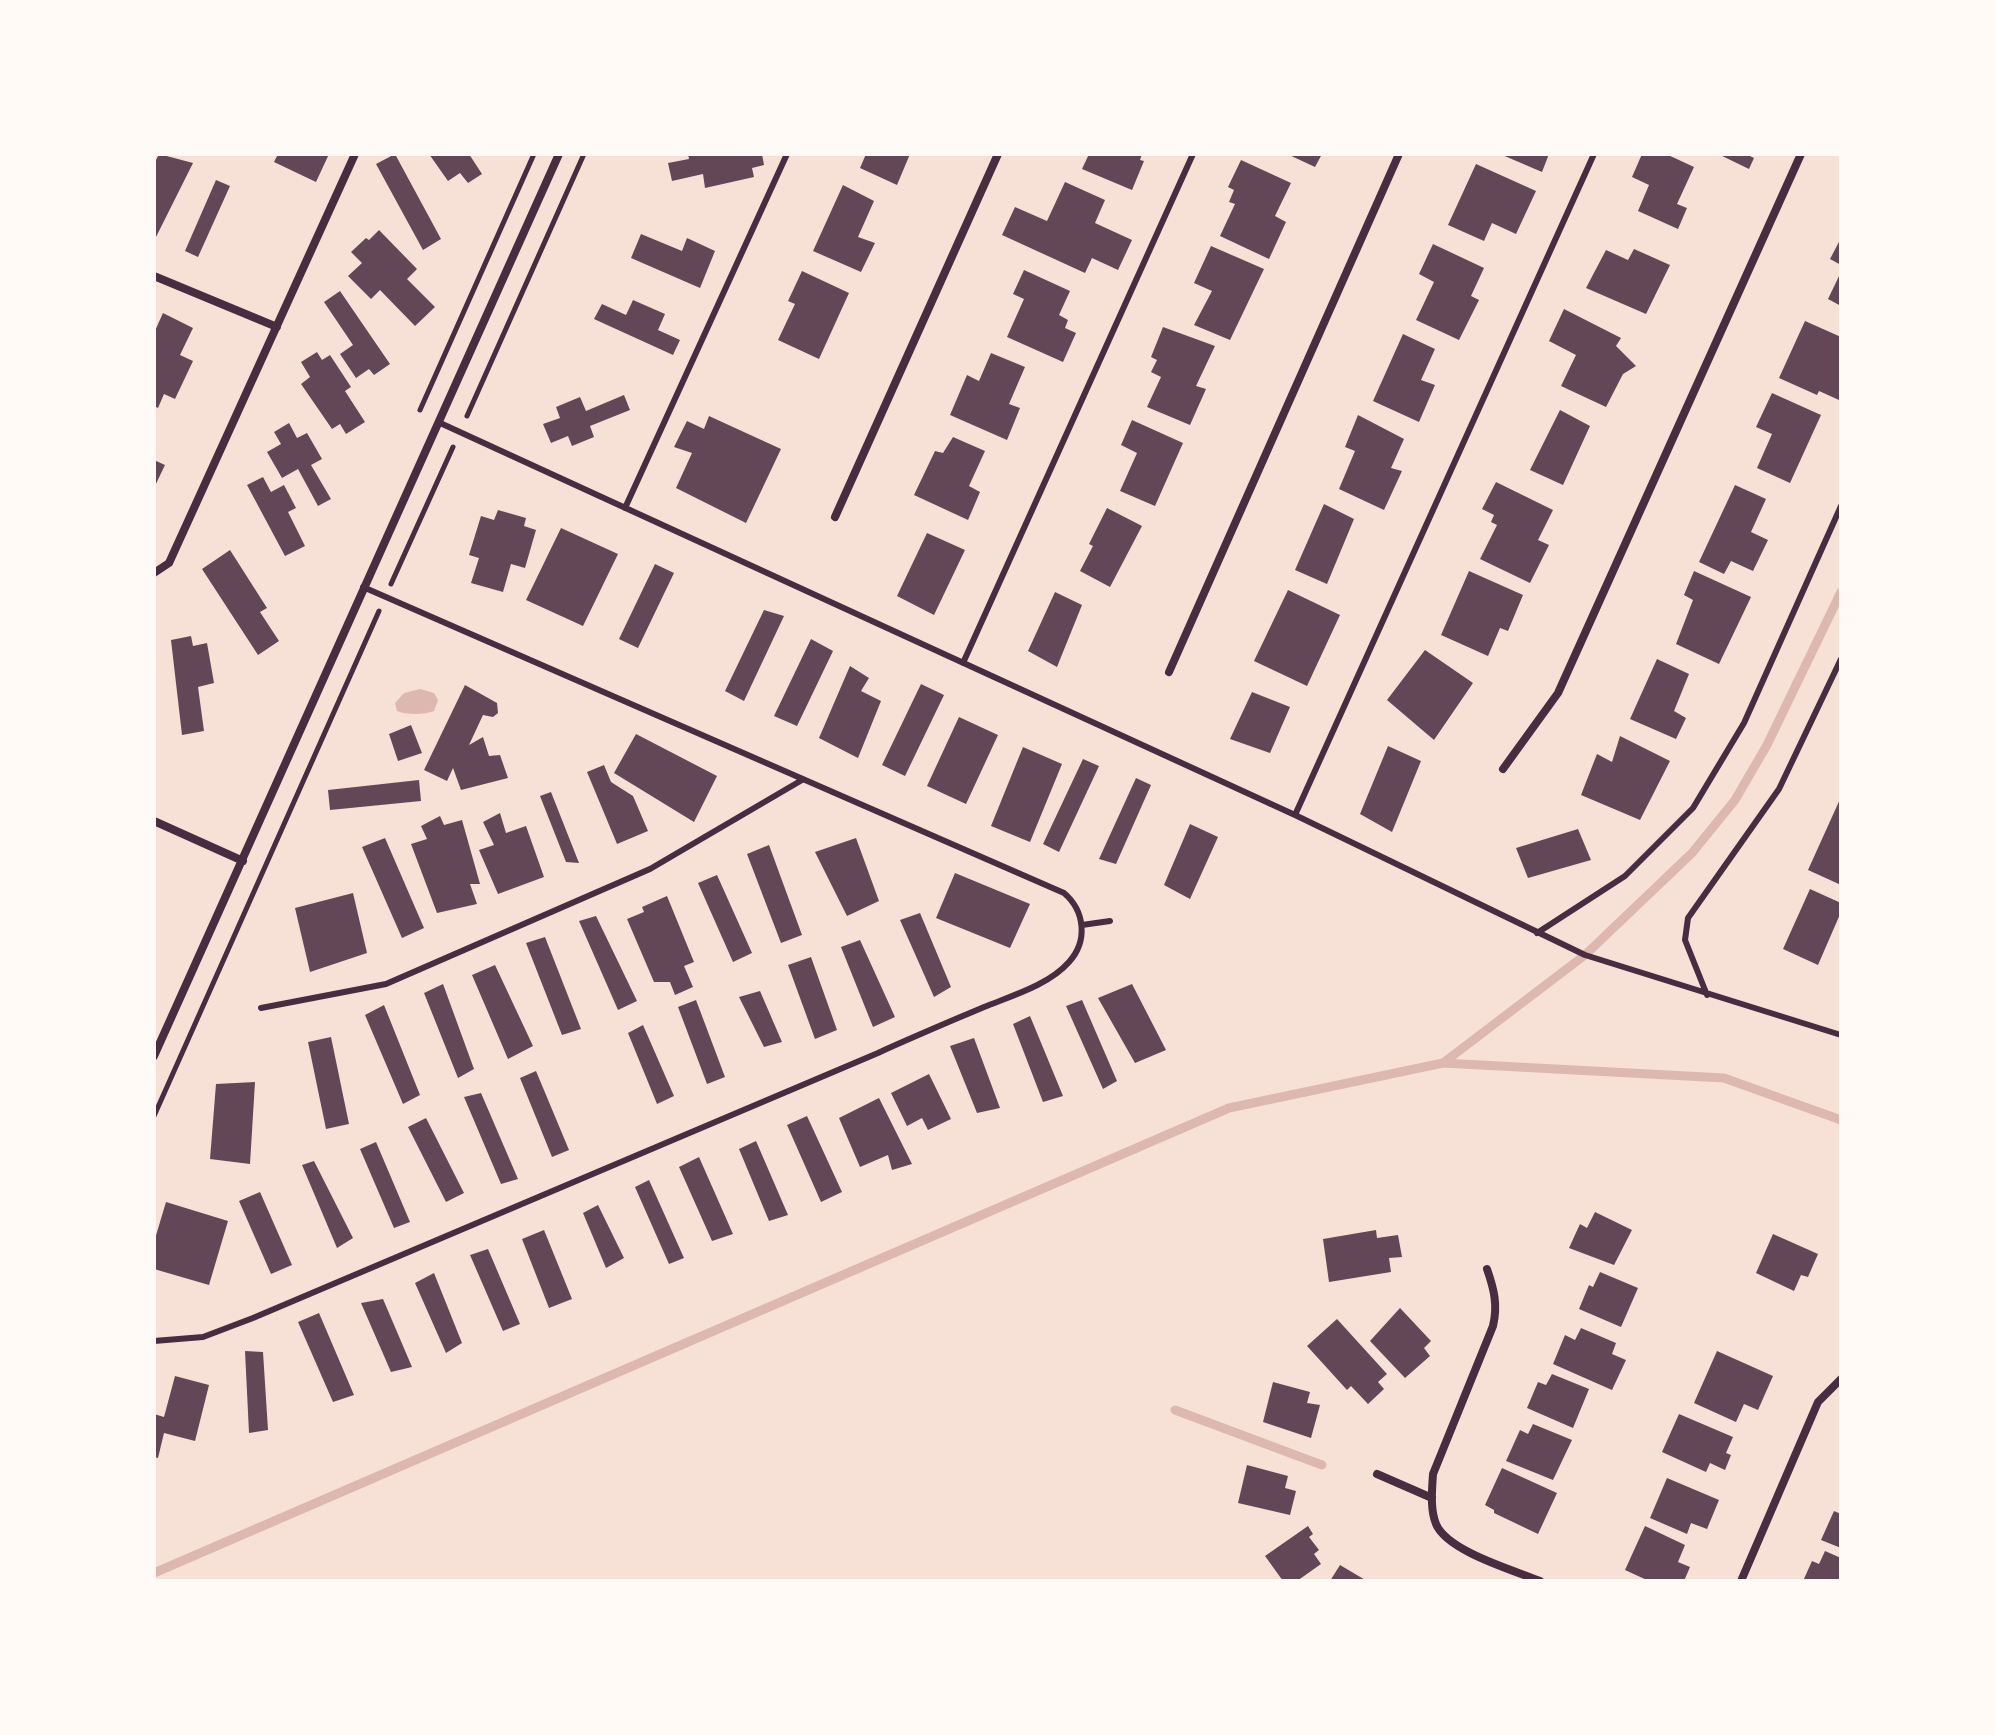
<!DOCTYPE html>
<style>
body{margin:0}
#map{position:relative;width:1995px;height:1735px;overflow:hidden;background:#f7e1d7;font-family:Signika,sans-serif}
canvas{display:block}
.frame{position:absolute;inset:0;border:156px solid #fffaf5;pointer-events:none}
</style>
<div id="map">
<canvas width="1995" height="1735"></canvas>
<div class="frame"></div>
</div>
<script>
const context = document.querySelector('canvas').getContext('2d');
context.lineJoin = 'round';
function fillPath(path, color) { context.fillStyle = color; context.fill(path, 'evenodd'); }
function strokePath(path, color, width, dash) { context.strokeStyle = color; context.lineWidth = width; context.lineCap = dash ? 'butt' : 'round'; context.setLineDash(dash || []); context.stroke(path); }
const water = new Path2D(`
 M420,689L434,693L438,700L434,711C425,715 406,715 397,711L395,703L404,693Z`);
const stream = new Path2D(`
 M1443,1063L1585,955L1692,853L1735,800L1767,745L1841,592
 M1175,1410L1322,1465
 M154,1573L1229,1108L1443,1063L1724,1078L1841,1120`);
const building = new Path2D(`
 M159,154L193,163L154,241V164Z
 M278,154H329L316,182L274,162Z
 M395,154L441,239L423,250L376,164Z
 M429,154H469L482,174L468,183L460,173L448,181Z
 M688,154H762L764,165L752,168L754,177L705,188L703,174L672,181L668,163L689,159Z
 M866,154H910L897,185L860,168Z
 M1089,154H1142L1140,160L1144,161L1132,190L1082,169Z
 M1287,154H1322L1315,167Z
 M1500,154H1549L1542,172Z
 M1642,154H1666L1694,167L1677,204L1687,208L1678,229L1638,211L1649,185L1632,177Z
 M1718,154H1746L1754,158L1749,169Z
 M1241,160L1291,183L1275,216L1286,222L1269,259L1220,236L1235,204L1229,202L1234,190L1228,187Z
 M1476,164L1536,191L1516,234L1492,223L1484,241L1448,225Z
 M216,180L230,186L198,257L185,251Z
 M1065,182L1105,200L1095,223L1132,240L1118,270L1092,258L1085,273L1002,235L1015,207L1047,221Z
 M843,185L874,201L858,237L875,243L861,272L813,251Z
 M379,230L417,269L407,279L435,307L415,326L380,290L371,299L348,276L362,263L351,252L366,238L369,240Z
 M641,234L682,251L687,238L715,251L700,288L631,258Z
 M1841,238V265L1830,259Z
 M1433,244L1484,268L1471,296L1479,300L1459,340L1416,320L1434,282L1419,274Z
 M1211,246L1264,269L1230,340L1194,325L1212,291L1194,283Z
 M1634,249L1670,265L1646,314L1586,288L1606,250L1628,260Z
 M1024,270L1070,291L1059,315L1068,320L1065,328L1076,333L1063,362L1007,337L1024,299L1013,294Z
 M802,271L849,293L819,359L778,340L795,304L788,301Z
 M1841,272V306L1828,299Z
 M340,291L390,364L374,375L369,369L356,378L340,354L353,345L324,302Z
 M633,300L665,314L658,330L680,340L673,355L594,319L602,304L626,315Z
 M1564,309L1621,338L1616,346L1636,366L1623,374L1606,407L1561,386L1576,355L1549,341Z
 M163,313L193,328L180,355L193,361L175,399L164,394L158,408L154,406V333Z
 M1805,321L1841,337L1839,400L1819,391L1817,395L1779,378Z
 M1163,327L1215,346L1196,386L1206,389L1190,425L1147,407L1161,377L1151,372L1157,360L1151,357Z
 M1403,334L1435,349L1421,380L1435,385L1419,422L1373,401Z
 M317,352L322,360L330,355L351,387L345,391L365,422L346,434L340,424L332,429L301,384L310,377L301,362Z
 M991,353L1025,367L1009,404L1020,408L1007,440L950,415L967,375L979,381Z
 M1772,393L1821,415L1790,483L1757,468L1772,434L1756,427Z
 M624,395L630,410L590,426L594,437L572,446L568,436L551,443L543,424L560,418L556,407L580,397L586,411Z
 M1560,410L1590,426L1563,485L1530,470Z
 M1358,415L1404,439L1391,468L1402,471L1384,510L1339,489L1355,451L1345,447Z
 M709,416L781,449L746,523L676,488L692,453L674,447L687,421L704,429Z
 M1132,420L1183,443L1155,506L1120,491L1137,453L1121,445Z
 M289,423L297,438L307,433L322,459L311,465L331,499L318,506L298,469L282,478L267,452L281,444L274,432Z
 M953,437L985,451L969,486L980,492L968,520L914,495L935,451L943,453Z
 M154,460L165,465L154,488Z
 M263,477L271,492L284,485L296,508L288,512L305,546L285,556L247,485Z
 M1496,482L1553,510L1538,540L1549,545L1530,583L1480,559L1497,525L1491,522L1494,515L1482,509Z
 M1735,485L1766,499L1751,532L1768,540L1753,571L1731,561L1724,574L1699,562Z
 M1324,504L1354,519L1327,584L1295,570Z
 M1107,508L1142,526L1110,587L1080,571L1093,546L1089,544Z
 M498,510L526,518L524,526L536,530L525,568L511,564L503,592L471,583L479,558L469,555L481,516L494,520Z
 M561,528L618,554L583,626L526,600Z
 M927,533L965,550L934,615L897,596Z
 M230,550L267,608L260,612L279,641L258,655L202,569Z
 M655,564L674,573L638,648L619,639Z
 M1469,571L1523,595L1508,631L1500,628L1488,656L1441,635Z
 M1694,571L1751,597L1719,664L1676,644L1693,600L1684,595Z
 M1288,590L1340,615L1307,686L1254,661Z
 M1055,592L1082,605L1057,667L1028,651Z
 M764,610L784,616L744,701L725,691Z
 M191,636L193,646L207,643L214,683L198,687L204,731L182,735L171,640Z
 M811,639L833,651L797,726L774,716Z
 M1425,650L1473,683L1434,740L1387,700Z
 M1657,659L1689,674L1674,711L1686,718L1676,739L1630,719Z
 M850,666L869,678L861,691L881,701L858,758L819,738Z
 M921,684L944,695L905,776L882,765Z
 M465,685L497,703L498,713L493,717L483,715L469,745L483,737L489,756L500,755L508,778L461,790L453,768L447,781L424,770Z
 M1252,692L1290,707L1270,753L1230,739Z
 M959,717L998,735L966,804L927,786Z
 M411,725L422,753L398,761L389,734Z
 M636,734L717,776L694,822L614,773Z
 M1620,736L1670,761L1640,820L1581,795L1597,754L1612,762Z
 M1388,746L1421,761L1392,832L1360,814Z
 M1023,747L1062,764L1030,842L991,826Z
 M1083,759L1099,766L1059,852L1043,844Z
 M604,765L611,782L633,796L648,831L617,844L587,772Z
 M1136,778L1151,785L1116,864L1099,859Z
 M419,780L421,801L330,810L328,790Z
 M551,792L579,863L566,862L540,796Z
 M1841,797V885L1808,870Z
 M500,813L506,833L526,826L544,877L498,894L479,850L494,845L483,822Z
 M440,816L444,825L462,820L480,884H470L477,904L437,913L411,844L427,839L421,826Z
 M1190,824L1218,837L1190,899L1164,885Z
 M1578,829L1591,860L1528,878L1516,848Z
 M385,838L424,928L402,938L362,847Z
 M856,838L879,901L847,916L815,852Z
 M769,845L802,935L781,943L747,854Z
 M955,873L1030,904L1010,948L936,918Z
 M717,875L752,953L733,962L698,883Z
 M1810,889L1841,903V912L1818,965L1783,949Z
 M353,893L367,953L310,972L295,908Z
 M667,896L694,962L684,966L693,987L675,995L670,982H654L627,919L644,912L642,907Z
 M920,913L951,987L934,997L900,920Z
 M596,916L637,1001L618,1010L579,921Z
 M545,937L581,1029L562,1035L526,943Z
 M860,940L895,1017L873,1027L841,947Z
 M811,957L837,1030L815,1039L788,965Z
 M495,965L533,1046L508,1059L472,975Z
 M443,984L474,1069L458,1078L424,993Z
 M1132,984L1166,1050L1135,1063L1098,998Z
 M760,991L782,1042L764,1047L739,997Z
 M696,1000L725,1077L707,1084L678,1007Z
 M1082,1000L1117,1081L1103,1089L1066,1006Z
 M384,1005L420,1095L403,1104L365,1015Z
 M1030,1016L1063,1096L1043,1102L1013,1024Z
 M643,1025L674,1096L657,1104L628,1033Z
 M331,1037L349,1124L326,1129L308,1042Z
 M974,1038L1000,1108L977,1113L950,1046Z
 M536,1071L569,1150L552,1157L520,1078Z
 M929,1074L951,1119L928,1130L922,1118L907,1126L891,1093Z
 M255,1082L250,1164L210,1159L216,1084Z
 M481,1093L518,1179L501,1184L464,1097Z
 M879,1098L912,1164L892,1170L888,1155L860,1167L839,1118Z
 M807,1116L842,1192L821,1202L787,1125Z
 M426,1118L464,1193L446,1202L408,1127Z
 M756,1141L788,1215L769,1221L739,1149Z
 M376,1142L410,1222L394,1228L360,1149Z
 M699,1157L733,1234L712,1241L679,1167Z
 M314,1161L353,1238L337,1248L302,1165Z
 M649,1180L684,1258L669,1264L635,1187Z
 M260,1192L292,1265L271,1274L239,1201Z
 M166,1202L228,1221L209,1285L154,1269V1242Z
 M598,1205L624,1258L606,1268L583,1213Z
 M1595,1212L1632,1230L1614,1265L1569,1248L1580,1224L1587,1228Z
 M544,1230L572,1299L549,1308L522,1239Z
 M1376,1230L1377,1238L1398,1235L1402,1257L1389,1258L1391,1272L1329,1282L1323,1239Z
 M1773,1234L1818,1254L1808,1277L1801,1275L1794,1291L1756,1273Z
 M488,1249L520,1324L503,1331L470,1255Z
 M1600,1272L1638,1288L1621,1327L1579,1309L1589,1285L1593,1287Z
 M434,1273L462,1343L446,1353L415,1283Z
 M383,1299L412,1367L391,1372L361,1303Z
 M1400,1308L1431,1341L1424,1348L1430,1356L1405,1378L1370,1341Z
 M319,1313L354,1395L333,1402L298,1322Z
 M1337,1319L1387,1374L1378,1382L1384,1389L1368,1404L1351,1386L1347,1390L1307,1346Z
 M1581,1328L1616,1343L1612,1354L1626,1360L1612,1390L1553,1364L1565,1335L1575,1340Z
 M245,1351L263,1352L268,1430L249,1433Z
 M1717,1351L1773,1376L1758,1410L1744,1404L1736,1422L1694,1403Z
 M1552,1374L1589,1389L1573,1428L1527,1408L1538,1382L1546,1385Z
 M175,1376L209,1385L195,1441L164,1433L158,1458L154,1457V1414L164,1417Z
 M1273,1382L1310,1392L1307,1403L1320,1405L1311,1438L1263,1422Z
 M1679,1414L1733,1437L1726,1453L1731,1455L1725,1470L1710,1463L1706,1472L1662,1452Z
 M1533,1424L1572,1440L1553,1480L1506,1461L1520,1430L1528,1434Z
 M1247,1465L1288,1476L1285,1488L1296,1491L1290,1515L1238,1503Z
 M1502,1468L1557,1493L1538,1534L1494,1513V1510L1485,1505Z
 M1667,1478L1719,1500L1707,1529L1691,1523L1687,1534L1650,1518Z
 M1834,1511L1841,1514V1548L1821,1540Z
 M1308,1526L1313,1534L1309,1537L1319,1550L1314,1554L1321,1564L1297,1581H1283L1265,1556Z
 M1645,1526L1685,1545L1678,1562L1690,1567L1684,1581H1649L1625,1570Z
 M1825,1551L1841,1558V1581H1803L1812,1561L1819,1564Z
 M1340,1565L1367,1581H1330Z`);
const path = new Path2D(`
 M420,410L534,154
 M467,416L584,154
 M391,584L453,447
 M154,1116L379,611`);
const service = new Path2D(`
 M438,422L1295,815L1585,955L1841,1035
 M625,508L787,154
 M963,663L1193,154
 M1295,815L1594,154
 M1082,925L1110,921
 M1537,933L1625,876L1693,808L1744,723L1841,506
 M1707,995L1685,940L1688,918L1779,789L1841,659
 M261,1008L386,984L650,869L802,780
 M154,1341L203,1337L253,1318C462,1230 670,1141 878,1053C913,1037 949,1022 984,1007C1011,996 1049,985 1069,962C1088,941 1085,911 1064,893L363,587`);
const minor = new Path2D(`
 M154,276L277,327
 M835,517L998,154
 M154,573L169,563L355,154
 M1169,672L1399,154
 M1503,769L1558,693L1801,154
 M154,821L243,861
 M154,1056L559,154
 M1487,1269C1494,1289 1498,1305 1493,1326L1433,1474C1432,1490 1430,1509 1436,1524C1447,1551 1513,1570 1540,1581
 M1377,1474L1432,1498
 M1741,1581L1818,1402L1841,1379`);
fillPath(water, '#dcb8b0');
strokePath(stream, '#dcb8b0', 9);
fillPath(building, '#644757');
strokePath(path, '#4a2c40', 5);
strokePath(service, '#4a2c40', 6);
strokePath(minor, '#4a2c40', 8);
</script>
